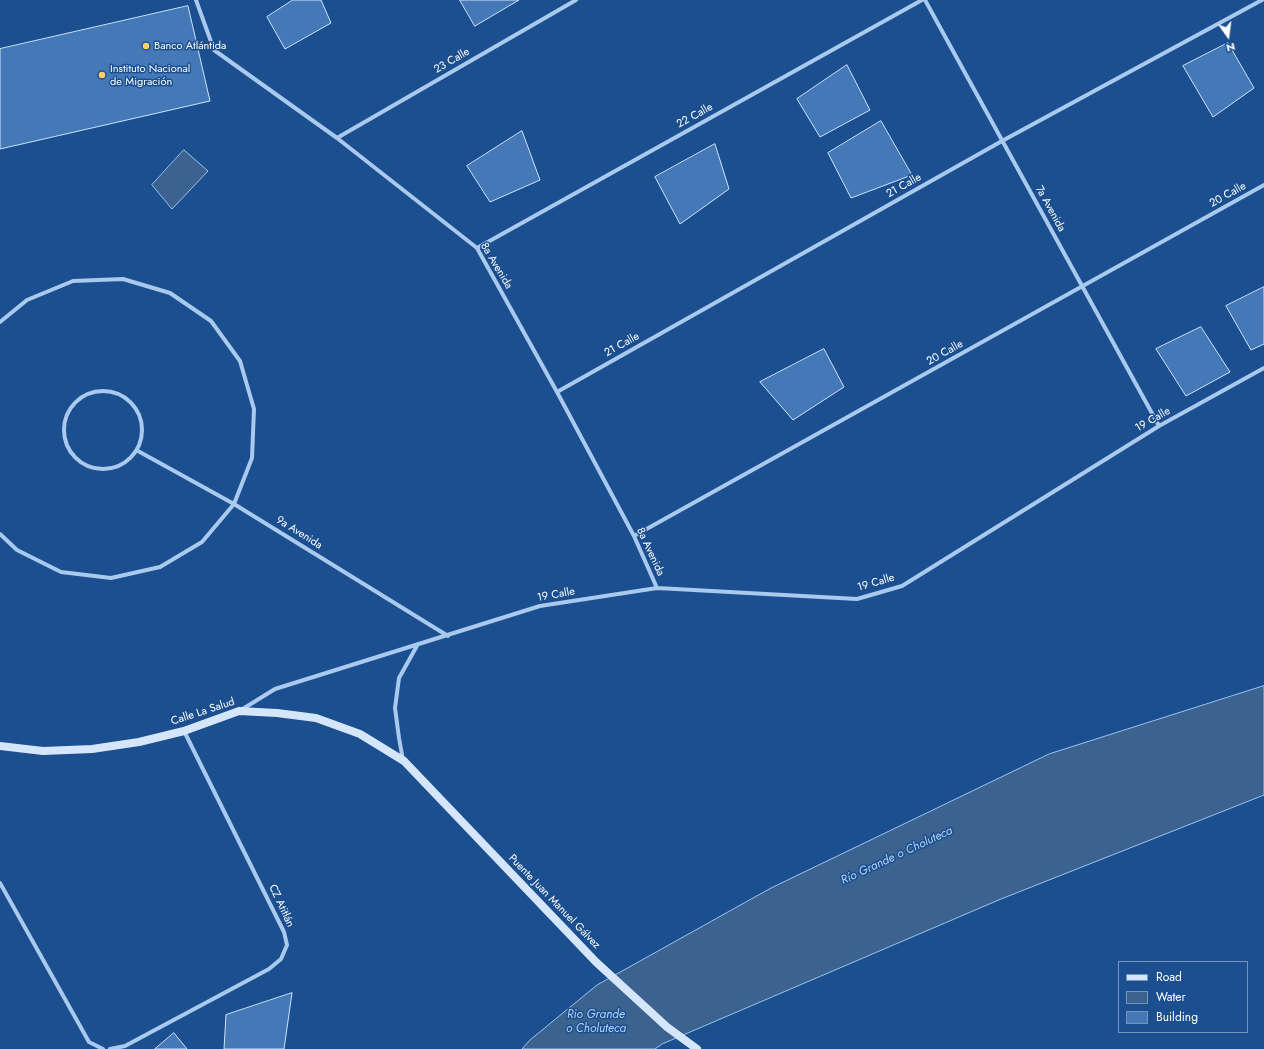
<!DOCTYPE html>
<meta charset="utf-8">
<style>
body{margin:0}
#map{position:relative;width:1264px;height:1049px;overflow:hidden;background:#1b4f8f;font-family:Jost,sans-serif}
canvas{display:block}
.legend{position:absolute;left:1118px;top:961px;width:130px;height:72px;box-sizing:border-box;background:#1b4f8f;border:1px solid #7695bc;margin:0;padding:5px 7px;list-style:none;font-size:12px;color:#fff}
.legend li{display:flex;align-items:center;gap:8px;height:20px}
.legend b{width:20px;border:1px solid #7695bc}
.north{position:absolute;left:1208px;top:16px;width:40px;height:40px;-webkit-text-stroke:3px #1b4f8f;paint-order:stroke;rotate:166deg;font-size:11px;font-weight:700;line-height:16px;text-align:center;color:#fff}
.north::after{content:'';display:block;margin:auto;width:14px;height:18px;background:#fff;clip-path:polygon(50% 0,100% 100%,50% 72%,0 100%)}
</style>
<div id="map">
<canvas width="1264" height="1049"></canvas>
<ul class="legend">
<li><b style="height:5px;background:#d6e6fa"></b>Road</li>
<li><b style="height:11px;background:#3c6290"></b>Water</li>
<li><b style="height:11px;background:#4478b7"></b>Building</li>
</ul>
<div class="north">N</div>
</div>
<script>
const context = document.querySelector('canvas').getContext('2d');
context.lineJoin = 'round';
function fillPath(path, color) { context.fillStyle = color; context.fill(path, 'evenodd'); }
function strokePath(path, color, width, dash) { context.strokeStyle = color; context.lineWidth = width; context.lineCap = dash ? 'butt' : 'round'; context.setLineDash(dash || []); context.stroke(path); }
function label(font, color, halo, rows, align = 'center') {
  context.font = font + ' Jost,sans-serif'; context.lineWidth = 3; context.setLineDash([]); context.textBaseline = 'middle'; context.strokeStyle = halo; context.fillStyle = color; for (const [text, x, y, turn = 0] of rows) {
    context.save(); context.translate(x, y); context.rotate((+turn || 0) * Math.PI / 180); context.textAlign = isNaN(turn) ? turn : align; if (halo) context.strokeText(text, 0, 0); context.fillText(text, 0, 0); context.restore();
  }
}
const water = new Path2D(`
 M184,150L208,171L172,209L152,185Z
 M1264,686V795L1001,899L662,1044L655,1049H522L530,1040L597,985L771,888L1049,754Z`);
const building = new Path2D(`
 M293,0H321L331,23L285,49L267,17Z
 M460,0H519L475,26Z
 M188,6L210,101L0,149V49Z
 M1228,43L1254,88L1213,117L1183,66Z
 M847,65L870,110L820,137L797,99Z
 M881,121L912,175L851,198L828,153Z
 M522,131L540,180L490,202L467,166Z
 M715,144L729,189L680,224L655,177Z
 M1264,287V344L1251,350L1226,306Z
 M1201,327L1230,372L1186,396L1156,349Z
 M824,349L844,387L793,420L760,382Z
 M292,993L284,1049H224L226,1015Z
 M174,1033L187,1049H155Z`);
const street = new Path2D(`
 M196,0L214,50L337,138L477,248L557,392L634,536L657,588
 M925,0L1159,426
 M337,138L576,0
 M477,248L922,0
 M0,322L27,300L73,281L123,279L170,293L211,321L240,361L254,409L252,458L234,504L202,542L160,567L111,578L61,572L17,550L0,534
 M64 430a39 39 0 1 1 78 0a39 39 0 1 1-78 0Z
 M557,392L1002,141L1262,0
 M138,451L234,504L448,636
 M634,536L1264,185
 M241,710L275,689L540,606L657,588L857,599L902,586L1159,426L1264,368
 M403,760L399,738L395,708L399,678L418,644
 M0,883L89,1042L103,1049
 M110,1049L125,1046L269,969L281,959L287,945L284,932L184,731`);
const secondary = new Path2D(`
 M0,746L43,751L92,749L139,742L184,731L239,711L277,713L316,718L360,734L404,761L596,962L667,1027L697,1049`);
const markers = [
 [146,46,4,"#ffd166"],
 [102,75,4,"#ffd166"]
];
const poiNames = [
 ["Banco Atlántida",154,46],
 ["Instituto Nacional",110,69],
 ["de Migración",110,82]
];
const streetNames = [
 ["23 Calle",452,61,-30],
 ["22 Calle",695,116,-29],
 ["21 Calle",904,186,-29],
 ["20 Calle",1228,195,-29],
 ["7a Avenida",1050,209,61],
 ["8a Avenida",496,266,59],
 ["21 Calle",622,345,-29],
 ["20 Calle",945,353,-29],
 ["19 Calle",1153,420,-30],
 ["9a Avenida",299,533,32],
 ["8a Avenida",650,552,65],
 ["19 Calle",876,583,-16],
 ["19 Calle",556,595,-10],
 ["Calle La Salud",203,712,-18],
 ["Puente Juan Manuel Gálvez",554,902,46],
 ["CZ Atitlán",281,906,65]
];
const waterNames = [
 ["Río Grande o Choluteca",897,856,-25],
 ["Rio Grande",596,1015],
 ["o Choluteca",596,1029]
];
fillPath(water, '#3c6290');
strokePath(water, '#9cc4f0', 1);
fillPath(building, '#4478b7');
strokePath(building, '#cfe3fa', 1);
strokePath(street, '#a9c9ee', 4);
strokePath(secondary, '#d6e6fa', 8);
for (const [x, y, r, color] of markers) { const dot = new Path2D(); dot.arc(x, y, r, 0, 2 * Math.PI); context.fillStyle = color; context.fill(dot); strokePath(dot, '#1b4f8f', 1.5); }
label('11px', '#fff', '#1b4f8f', poiNames, 'left');
label('11px', '#fff', '#1b4f8f', streetNames);
label('italic 12px', '#b5d3f5', '#1b4f8f', waterNames);
</script>
